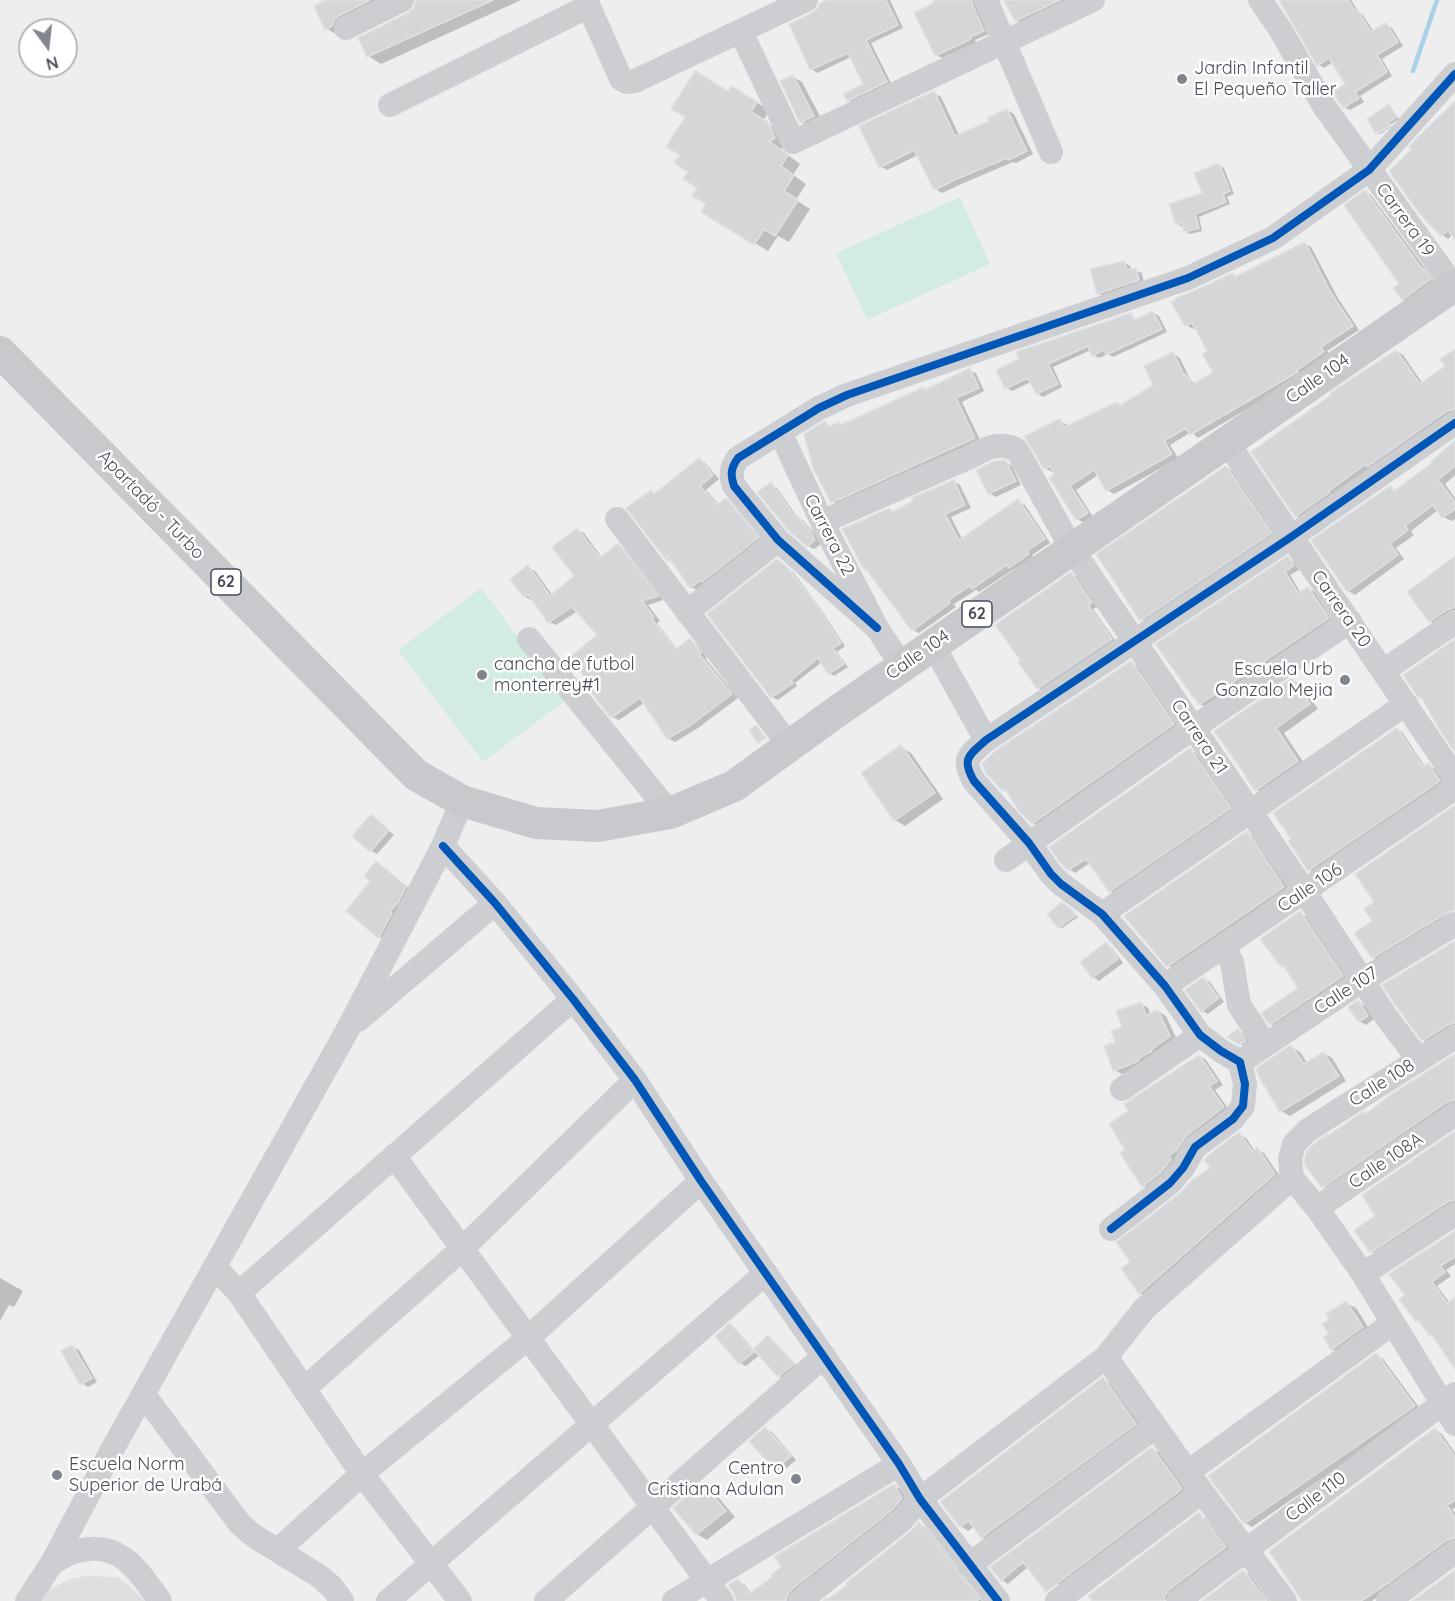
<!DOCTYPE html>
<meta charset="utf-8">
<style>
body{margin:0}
#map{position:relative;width:1455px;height:1601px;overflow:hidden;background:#eee;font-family:Quicksand,sans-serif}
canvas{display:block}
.north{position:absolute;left:18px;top:18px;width:60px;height:60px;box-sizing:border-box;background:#fff;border:2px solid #b5b8bc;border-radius:50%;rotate:165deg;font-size:16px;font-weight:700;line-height:24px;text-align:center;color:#464d58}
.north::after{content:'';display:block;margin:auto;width:21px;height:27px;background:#81858c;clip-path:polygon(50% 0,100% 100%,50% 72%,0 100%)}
</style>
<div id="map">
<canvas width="1455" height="1601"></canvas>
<div class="north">N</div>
</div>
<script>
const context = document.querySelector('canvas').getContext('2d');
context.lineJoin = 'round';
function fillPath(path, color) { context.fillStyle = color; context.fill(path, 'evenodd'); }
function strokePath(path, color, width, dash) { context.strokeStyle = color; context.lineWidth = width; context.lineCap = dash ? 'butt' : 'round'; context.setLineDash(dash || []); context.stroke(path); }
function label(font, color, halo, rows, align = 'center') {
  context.font = font + ' Quicksand,sans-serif'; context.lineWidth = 5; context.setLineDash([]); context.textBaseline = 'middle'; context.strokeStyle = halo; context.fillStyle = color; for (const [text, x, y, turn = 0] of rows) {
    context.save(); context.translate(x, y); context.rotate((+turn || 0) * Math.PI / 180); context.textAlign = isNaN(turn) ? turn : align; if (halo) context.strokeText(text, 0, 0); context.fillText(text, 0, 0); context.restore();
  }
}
const education = new Path2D(`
 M87,1576L117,1577L126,1583L145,1601H37L46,1592L64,1582L75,1578Z`);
const green = new Path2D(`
 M960,197L990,264L867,320L836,253Z
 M481,588L566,700L483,762L398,650Z`);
const shadow = new Path2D(`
 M329,0H397L339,36L326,28Z
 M418,0H521L381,64L368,56L415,9Z
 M830,0H890L903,28L871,43L892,85L854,103L848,100L865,84L851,57L817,73L812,69L791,25L813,14Z
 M941,0H978L989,34L975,40L976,43L942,58L936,55Z
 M1005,0H1077L1024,25L1016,20Z
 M1280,0H1351L1359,12L1363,15L1374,32L1386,25L1392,28L1403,46L1382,59L1392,76L1360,96L1364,102L1350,110L1344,107L1347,84L1333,62L1324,68L1318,64Z
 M792,76L802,82L823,122L811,128L801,122Z
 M729,93L745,95L769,110L763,121L781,132L788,146L780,149L800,164L793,175L806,184L796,200L810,209L789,242L778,236L768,251L704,212L708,204L699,187Z
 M934,93L941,97L959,135L991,122L1007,110L1014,114L1033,154L1016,163L1013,162L966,182L942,193L935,189L918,155L887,170L880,166Z
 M1455,101V237L1453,234L1448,239L1442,235L1414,149L1446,111L1445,110Z
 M1389,106L1399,119L1390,125L1391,127L1380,134L1377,133Z
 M1219,165L1224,168L1234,194L1227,197L1230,204L1199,217L1202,231L1190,234L1186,231L1184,226L1182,227L1178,224L1204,194Z
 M1365,192L1371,195L1436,283L1408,302L1403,299L1401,284Z
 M1304,243L1311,247L1338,298L1359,330L1327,351L1330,356L1303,376L1198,438L1191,432L1170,445L1178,458L1147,476L1114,494L1107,490L1098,475L1076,490L1093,517L1084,523L1077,519L1054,471L1052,472L1045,468L1060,421L1067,425L1068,427L1117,403L1122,406L1155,386L1173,354L1180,358L1190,379L1195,385L1215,373L1209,351L1196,328L1193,329L1186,325L1233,274L1237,277Z
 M1124,262L1130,266L1132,271L1135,270L1142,273L1144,283L1104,297L1098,293Z
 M1153,312L1159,316L1167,332L1113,357L1108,354L1099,358L1093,355L1091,350L1053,367L1062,387L1043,397L1037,393L1031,382L1012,391L1007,388L1021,360L1130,314L1137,320Z
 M1396,351L1403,355L1423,384L1447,366L1455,351V414L1303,520L1296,516Z
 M969,370L976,373L984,391L962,402L981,442L838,505L832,501L825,423L832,427L839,424L842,426L924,388L927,390Z
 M1455,443V475L1445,484L1455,498V521L1454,519L1451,521L1444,517L1438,510L1411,531L1414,535L1396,548L1404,559L1355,595L1348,591L1390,487L1397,491L1434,463Z
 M699,460L705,463L719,479L706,490L719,505L726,500L732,504L763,542L697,590L691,587L676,564L668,560L628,509L651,491L656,494Z
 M1005,462L1012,466L1021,485L996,497L989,493Z
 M1226,467L1232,471L1277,537L1147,623L1141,619Z
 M953,481L960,485L971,508L951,517L962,539L1018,501L1025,505L1050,543L1032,555L1034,558L1016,570L1014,569L979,592L976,590L954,604L956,607L919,633L913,630L890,510L895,513Z
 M771,484L777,488L797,517L803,520L816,536L821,544L814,549L808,546Z
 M577,530L584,533L602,558L618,545L624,549L663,600L648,605L660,621L657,623L678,650L690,640L696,644L707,657L705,658L738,698L698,728L675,742L668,738L644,703L619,720L612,717L593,683L599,635L578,611L556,625L549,622L533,598L531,600L524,596L528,567L535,571L553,596L576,576Z
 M1288,558L1294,562L1299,570L1290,575L1301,593L1308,589L1315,592L1334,622L1206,707L1200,704Z
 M1455,558V615L1437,625L1430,621L1409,592Z
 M778,560L794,573L820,608L845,646L837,652L848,667L834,676L829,673L822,662L795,683L797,686L778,700L772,697L709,614Z
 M1071,574L1077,577L1097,607L1093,609L1117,643L1044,691L1038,688Z
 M1131,663L1137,666L1179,728L1039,827L1033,823L1010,794L1003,790Z
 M1292,680L1301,685L1318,709L1284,733L1306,766L1265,795L1256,790L1247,777Z
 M1397,729L1403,733L1425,767L1428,765L1435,769L1446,785L1315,874L1309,870Z
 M901,747L911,753L943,799L905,826L895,820Z
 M1190,750L1196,753L1236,812L1116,895L1110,891L1090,863L1075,873L1069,869Z
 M1455,807V909L1379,961L1373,957L1376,902Z
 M377,820L394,835L377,854L371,851Z
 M1247,833L1253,837L1290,891L1174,969L1168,966Z
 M377,863L385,868L413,892L387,941L378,936L373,881Z
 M1062,904L1075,913L1078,917L1062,928L1059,927Z
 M1300,913L1306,916L1348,980L1277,1028L1271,1024L1300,989L1288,970L1282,966Z
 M1455,942V1028L1430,1044L1423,1040Z
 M1106,944L1112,948L1123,963L1099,981L1093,977Z
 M1203,979L1210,982L1224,1002L1208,1014L1202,1011Z
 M1358,1002L1365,1006L1374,1019L1366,1025L1359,1021L1350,1008Z
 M1140,1003L1148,1008L1151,1015L1158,1011L1166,1016L1177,1040L1142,1067L1122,1074L1114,1070L1117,1043L1123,1028Z
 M1238,1030L1244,1034L1251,1045L1247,1048L1229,1038Z
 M1291,1047L1300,1052L1307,1063L1323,1053L1332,1058L1346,1081L1290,1116L1281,1111L1267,1088Z
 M1200,1056L1206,1060L1223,1085L1215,1090L1230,1111L1150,1189L1143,1185L1128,1150Z
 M1455,1056V1105L1329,1190L1323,1186L1364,1113L1368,1115Z
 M1455,1133V1205L1377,1255L1371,1251L1377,1216Z
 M1239,1134L1246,1138L1255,1151L1257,1149L1264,1153L1281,1178L1147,1297L1140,1293L1124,1269L1132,1263L1180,1195L1212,1168Z
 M1455,1233V1264L1446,1270L1451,1276L1437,1286L1450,1303L1455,1299V1366L1435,1337L1430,1334L1423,1324L1417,1321L1401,1300Z
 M0,1278L23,1291L14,1307L9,1305L0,1321Z
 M1346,1303L1356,1308L1372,1333L1342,1355L1332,1349L1325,1338L1331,1334Z
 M730,1325L736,1329L754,1350L768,1337L774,1341L799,1368L785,1380L779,1376L760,1355L746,1366L740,1363Z
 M72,1347L79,1350L97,1382L88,1387L82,1383Z
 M1376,1355L1383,1359L1421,1410L1252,1527L1245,1523Z
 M1103,1379L1111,1384L1143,1428L990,1541L982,1537L975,1526L968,1531L961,1526Z
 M766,1429L772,1432L796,1460L782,1472L776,1468Z
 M1435,1430L1442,1434L1455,1453V1508L1452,1509L1455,1513V1543L1372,1601H1304Z
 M1152,1449L1159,1452L1188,1493L1063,1587L1028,1567L1008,1584L1002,1580Z
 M702,1484L712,1490L735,1517L707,1540L697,1534L675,1508Z
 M894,1485L900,1489L908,1501L792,1601H741L738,1581L744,1584L751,1594Z
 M1199,1514L1206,1518L1232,1551L1164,1601H1094Z
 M920,1524L925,1527L982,1601H827L849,1586L912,1532Z
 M1243,1572L1250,1575L1269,1601H1204Z`);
const stream = new Path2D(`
 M1413,71L1437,0`);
const building = new Path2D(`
 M325,0H370L340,15L334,20L332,26L325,30L314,6Z
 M416,0H493L367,57L358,38L408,13L414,7Z
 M826,0H886L898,25L866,40L887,82L847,101L843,94L863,84L848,53L810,70L789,24L812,13L817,9L820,3Z
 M933,0H972L973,6L984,31L970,37L971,39L935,56L914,13L934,3Z
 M1004,0H1060L1015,21Z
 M1279,0H1348L1355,11L1357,9L1371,32L1386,23L1398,42L1377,55L1387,72L1355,92L1359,98L1343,108L1332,92L1345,84L1329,58L1317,66Z
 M695,71L728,91L732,86L757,102L751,112L768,122L775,138L769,141L788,155L781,166L794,175L784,191L798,200L775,236L764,229L754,245L701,212L706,204L692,196L697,188L683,179L688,172L674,163L680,155L666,147L685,117L671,109Z
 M793,75L814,116L800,123L780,81Z
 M934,91L955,136L989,121L987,118L1007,109L1027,151L1008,160L1007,158L959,178L934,190L914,150L879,168L859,126Z
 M1455,101V240L1448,230L1441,236L1426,221L1419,213L1389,171L1412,149L1409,146L1418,137Z
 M1389,104L1397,117L1388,123L1390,126L1376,134L1367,119Z
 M1219,163L1230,191L1223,194L1226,202L1195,214L1199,228L1184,232L1182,223L1176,225L1169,204L1202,193L1194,173Z
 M1365,190L1422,269L1423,268L1431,279L1402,300L1393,288L1399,284L1344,205Z
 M1305,242L1331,293L1353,326L1321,347L1324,352L1297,370L1298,372L1296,373L1190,435L1186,428L1164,441L1172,454L1140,472L1106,491L1094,470L1070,486L1088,513L1076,520L1049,478L1054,474L1050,466L1044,469L1024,436L1060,419L1064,427L1117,402L1119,406L1153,385L1144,366L1173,352L1184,375L1185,374L1192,385L1213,372L1202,354L1207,351L1192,323L1185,326L1171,302L1176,300L1175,298L1194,291L1233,273L1235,277Z
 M1124,261L1127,270L1136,268L1139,280L1097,294L1090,269Z
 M1153,311L1162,329L1106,355L1104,350L1092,356L1088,346L1048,364L1058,384L1036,394L1028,378L1005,389L996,370L1019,359L1016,352L1131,313L1134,320Z
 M1455,349V409L1447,411L1367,467L1366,464L1329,491L1330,492L1295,517L1251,452L1331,395L1330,393L1396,350L1420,384L1445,366L1440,359Z
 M970,368L979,388L956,398L975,438L831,503L813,468L804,434L825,421L827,427L839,422L840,425L924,387L925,390Z
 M1455,440V466L1438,480L1455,502V509L1442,518L1433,505L1405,526L1408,530L1390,544L1398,555L1347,592L1311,540L1390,486L1394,491L1432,463L1431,462Z
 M699,458L713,475L700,486L717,505L726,498L758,538L702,582L701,580L690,588L668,556L667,561L626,508L651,490L654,494Z
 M1003,460L1006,461L1016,481L988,494L976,470L992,462Z
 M1226,466L1272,533L1140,621L1096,554Z
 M954,480L965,505L945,514L959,540L1018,499L1045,539L1027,551L1029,554L1009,568L1007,565L972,589L970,586L949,600L950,603L912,631L866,569L864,570L842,529L890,508L892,512L913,501L911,498Z
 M771,482L794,516L796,514L810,531L815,540L807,547L788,530L757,492Z
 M577,528L600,558L618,543L658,596L642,601L654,617L652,619L676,649L690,638L701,653L699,654L732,694L691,725L667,739L640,698L611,718L586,686L590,683L569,658L597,635L572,607L548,623L528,594L523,597L510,579L528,565L550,596L574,576L552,547Z
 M1288,556L1294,566L1285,572L1298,593L1308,587L1329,618L1199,705L1155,644Z
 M1455,556V607L1447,610L1429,622L1407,592Z
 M777,559L788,568L815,603L841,643L833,648L844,664L828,674L818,658L791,680L793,683L771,698L707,614Z
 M1071,572L1092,603L1088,605L1112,639L1037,689L1018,662L1020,660L995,625Z
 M1455,639V752L1438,727L1421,697L1419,699L1403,675Z
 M1131,661L1174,724L1032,824L1019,811L1005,789L1002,791L986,773L982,764L995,751Z
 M1292,678L1310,704L1276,728L1298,761L1255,791L1245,776H1246L1214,731Z
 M756,725L766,738L758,743L749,730Z
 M1397,728L1423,767L1428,763L1440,781L1308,871L1288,841L1291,839L1273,813Z
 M901,745L935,793L894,821L861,773Z
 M1190,748L1231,808L1109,892L1086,859L1068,870L1062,865L1049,847Z
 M1455,805V910L1448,912L1372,958L1354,933L1372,921L1364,909L1374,902L1355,874Z
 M371,814L389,830L370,852L352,836Z
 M1247,831L1284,887L1167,967L1124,916Z
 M376,861L406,886L398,903L390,911L392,913L382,932L378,938L346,911L370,881L364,876Z
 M1062,902L1072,910L1076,915L1058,928L1047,914Z
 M1300,911L1343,976L1270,1025L1261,1013L1298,988L1283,965L1281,967L1260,939Z
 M1455,941V1023L1447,1025L1422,1041L1399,1010L1382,985Z
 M1106,942L1118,959L1092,978L1080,962Z
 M1203,977L1219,998L1201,1012L1185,990Z
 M1358,1000L1368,1016L1358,1022L1348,1007Z
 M1141,1002L1146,1015L1158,1010L1170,1036L1151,1050L1152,1051L1139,1058V1060L1134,1063L1113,1071L1104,1046L1115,1042L1111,1031L1122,1027L1116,1011Z
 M1238,1029L1246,1041L1239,1045L1227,1037Z
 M1291,1045L1304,1064L1323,1052L1339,1076L1280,1112L1258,1075L1256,1068Z
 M1455,1054V1100L1447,1102L1322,1188L1305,1165L1304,1160L1307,1151L1317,1141L1328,1134L1329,1135L1364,1111L1366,1114L1390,1095Z
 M1199,1055L1217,1081L1209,1086L1224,1107L1186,1136L1176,1151L1169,1155L1171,1160L1160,1173L1142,1187L1120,1153L1125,1150L1109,1124L1128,1111L1124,1104Z
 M1455,1131V1200L1447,1202L1370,1253L1354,1230L1375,1216L1362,1195Z
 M1239,1132L1252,1151L1257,1147L1275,1174L1139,1294L1121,1268L1130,1262L1116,1242L1179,1194L1191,1181L1210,1168L1204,1160L1206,1157Z
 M1455,1231V1257L1440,1266L1445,1272L1432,1282L1447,1303L1455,1297V1369L1431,1334L1429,1335L1418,1320L1416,1322L1399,1299L1405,1295L1389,1274Z
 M1346,1301L1363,1327L1331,1350L1323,1337L1329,1334L1322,1324L1329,1320L1326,1314Z
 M730,1323L754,1352L739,1364L715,1336Z
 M768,1335L794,1364L778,1377L753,1349Z
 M72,1345L92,1378L80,1385L61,1351Z
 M1376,1353L1415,1406L1244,1524L1208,1476Z
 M1103,1377L1136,1424L981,1538L969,1521L960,1527L940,1502Z
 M765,1427L791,1456L775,1470L749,1441Z
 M1435,1428L1455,1457V1500L1447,1505L1455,1518V1538L1447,1540L1390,1582L1361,1601H1302L1269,1551Z
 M1152,1447L1182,1489L1046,1592L1023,1562L1001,1581L990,1567Z
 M702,1482L726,1511L696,1535L673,1508Z
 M894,1484L902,1498L892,1510L791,1590L787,1595L786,1601H736L734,1593L728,1585L738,1579L749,1594L772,1577L771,1575L781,1567L774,1557Z
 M1199,1512L1226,1547L1169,1590L1165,1595L1164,1601H1092L1088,1596Z
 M919,1522L979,1599L977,1601H823L827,1598L828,1599L847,1585L846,1583L911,1531Z
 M1243,1570L1267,1601H1202Z
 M1455,1570V1601H1412Z`);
const minor = new Path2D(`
 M586,0L621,79L627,82L635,81L806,0
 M986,0L1051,152
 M1260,0L1280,29L1324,106L1455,288
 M346,28L402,0
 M741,32L793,142L1093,0
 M390,105L589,6
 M780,432L822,522L877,628L902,666
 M1227,442L1455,777
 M617,519L789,745
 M822,522L970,457C986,448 999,441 1017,450L1072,549L1305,892L1387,1018L1419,1060
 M687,612L778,540
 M877,628L778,540L734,486C730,474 731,468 738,458L819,408L847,395L1188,278L1273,238L1369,170L1455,74
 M529,639L670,813
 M933,645L986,740
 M1383,671L1455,622
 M443,846L495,903L573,999L635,1080L701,1181L899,1464L920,1499L998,1601
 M1006,860L1193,728L1350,621
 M1102,914L1406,704
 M1223,947L1232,962L1239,1005L1259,1035L1268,1043
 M1165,986L1455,788
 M358,1020L495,903
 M1455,1037L1308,1130L1294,1144L1290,1159L1292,1178L1317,1208L1363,1274L1455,1424
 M1240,1062L1363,980L1455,924
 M1122,1089L1200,1035
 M394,1156L722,1601
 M1317,1208L1455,1114
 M1111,1229L1170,1183L1183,1168L1195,1147L1233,1119L1243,1106L1245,1084L1240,1062L1221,1051L1200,1035L1165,986L1102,914L1061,884L1051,874L1029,843L974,781C961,759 969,755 986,740L1291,537L1455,423
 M215,1267L239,1293L362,1474L460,1601
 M1363,1274L1455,1214
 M239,1293L573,999
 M1106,1357L1202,1492L1285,1601
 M304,1389L462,1249L635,1080
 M144,1395L240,1524L254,1536L319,1576L332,1587L342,1601
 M1188,1472L1393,1323
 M278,1550L362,1474L528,1338L701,1181
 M52,1563C60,1559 68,1553 77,1551C121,1540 138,1571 160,1601
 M969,1565L1155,1427
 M27,1601L52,1563L113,1448L348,1029L443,846L462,801
 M388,1601L766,1273
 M546,1601L824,1356
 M674,1601L899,1464
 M800,1601L902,1520L920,1499L1106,1357L1144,1309L1292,1178
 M1057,1601L1202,1492
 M1178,1601L1455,1394
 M1388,1601L1455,1552`);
const major = new Path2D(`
 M0,352L416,775L462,801L536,823L598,826L670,813L734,786L839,710L1455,285`);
const cycleway = new Path2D(`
 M877,628L778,540L734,486C730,474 731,468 738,458L819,408L847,395L1188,278L1273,238L1369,170L1455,74
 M443,846L495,903L573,999L635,1080L701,1181L899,1464L920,1499L998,1601
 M1111,1229L1170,1183L1183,1168L1195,1147L1233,1119L1243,1106L1245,1084L1240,1062L1221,1051L1200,1035L1165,986L1102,914L1061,884L1051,874L1029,843L974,781C961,759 969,755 986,740L1291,537L1455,423`);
const markers = [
 [1182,79,6,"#81858c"],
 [482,675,6,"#81858c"],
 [1345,680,6,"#81858c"],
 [57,1475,6,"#81858c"],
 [796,1479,6,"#81858c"]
];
const shields = [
 [226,582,30],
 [977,614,30]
];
const shieldNames = [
 ["62",226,582],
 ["62",977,614]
];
const poiNames = [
 ["Jardin Infantil",1194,69],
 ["El Pequeño Taller",1194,90],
 ["cancha de futbol",494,665],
 ["monterrey#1",494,686],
 ["Escuela Urb",1333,670,"right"],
 ["Gonzalo Mejia",1333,691,"right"],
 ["Escuela Norm",69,1465],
 ["Superior de Urabá",69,1486],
 ["Centro",784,1469,"right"],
 ["Cristiana Adulan",784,1490,"right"]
];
const streetNames = [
 ["Carrera 19",1405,220,54],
 ["Calle 104",1318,379,-35],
 ["Apartadó - Turbo",151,505,46],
 ["Carrera 22",829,535,63],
 ["Carrera 20",1341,609,55],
 ["Calle 104",918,655,-35],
 ["Carrera 21",1199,737,56],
 ["Calle 106",1310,888,-34],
 ["Calle 107",1346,991,-33],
 ["Calle 108",1382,1083,-32],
 ["Calle 108A",1386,1161,-34],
 ["Calle 110",1316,1497,-37]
];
fillPath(education, '#e0dfdf');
fillPath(green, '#d3ece1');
fillPath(shadow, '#0003');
strokePath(stream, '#aad1e7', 4.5);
fillPath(building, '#d5d6d8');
strokePath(building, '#dfe0e1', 1.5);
strokePath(minor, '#ccced1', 24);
strokePath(major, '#c7c9cd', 32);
strokePath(cycleway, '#0057b8', 8);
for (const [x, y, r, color] of markers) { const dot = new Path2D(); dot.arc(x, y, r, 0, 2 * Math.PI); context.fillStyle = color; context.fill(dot); strokePath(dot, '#fff', 2); }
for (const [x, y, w] of shields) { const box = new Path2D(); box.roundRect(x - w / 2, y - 13, w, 26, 4.5); context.fillStyle = '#fff'; context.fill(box); strokePath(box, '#464d58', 1.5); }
label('bold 16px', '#464d58', null, shieldNames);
label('18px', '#464d58', '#fff', poiNames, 'left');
label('18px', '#464d58', '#fff', streetNames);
</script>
